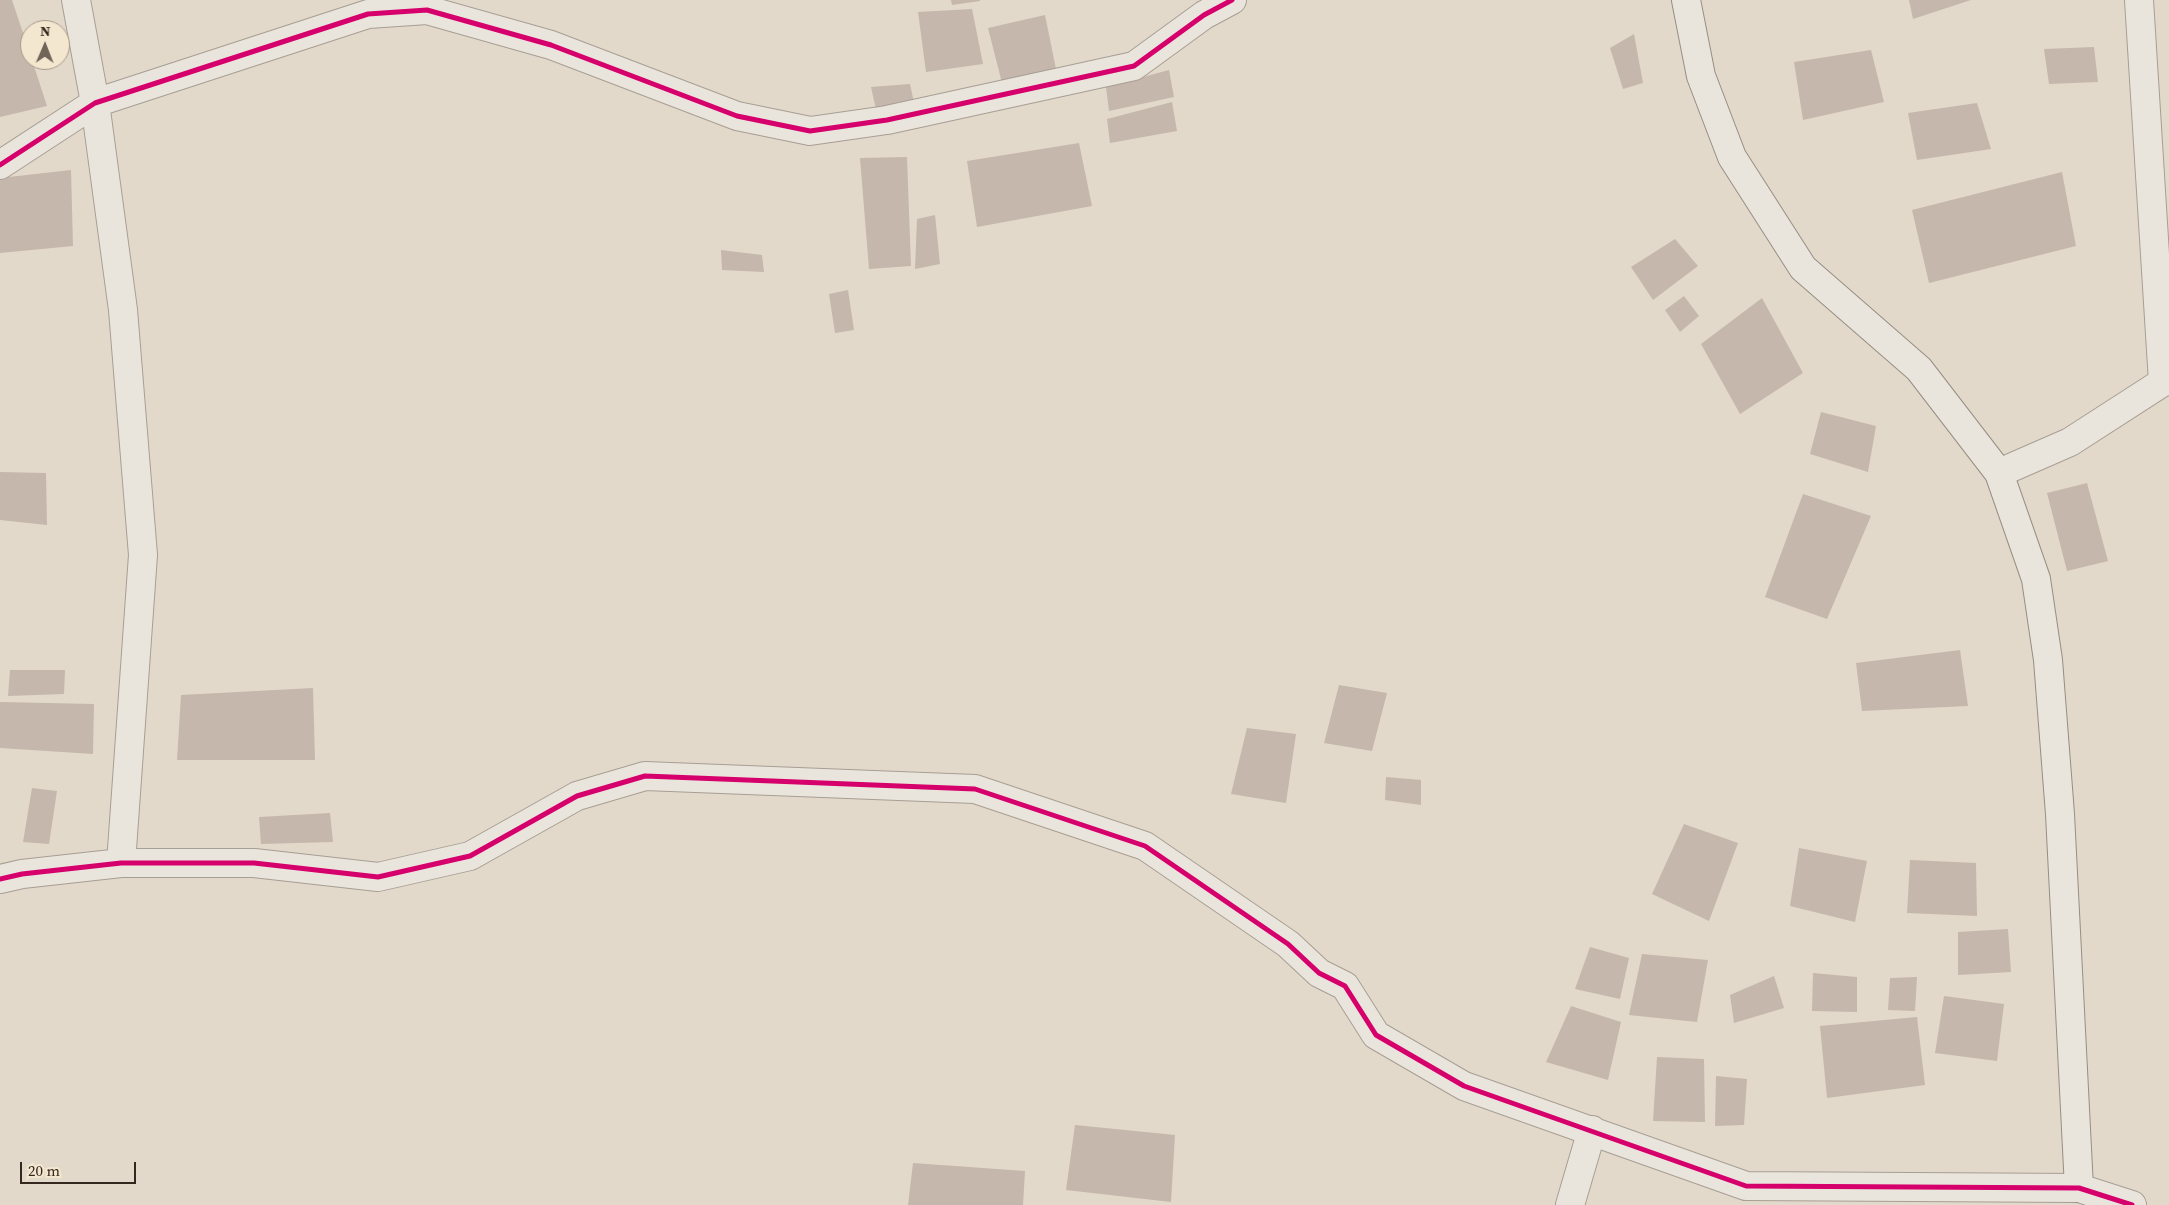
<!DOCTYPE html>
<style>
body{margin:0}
#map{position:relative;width:2169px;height:1205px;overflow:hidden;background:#e2d9ca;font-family:"Source Serif 4",serif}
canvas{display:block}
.north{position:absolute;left:20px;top:20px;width:50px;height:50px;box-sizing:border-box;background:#f4e7d0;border:1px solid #a79a88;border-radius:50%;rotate:1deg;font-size:14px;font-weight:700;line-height:20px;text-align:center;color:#34271d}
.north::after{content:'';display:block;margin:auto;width:18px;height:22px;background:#71655a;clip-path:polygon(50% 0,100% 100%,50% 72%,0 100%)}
.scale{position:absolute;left:20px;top:1162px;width:116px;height:22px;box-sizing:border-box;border:2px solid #34271d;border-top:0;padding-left:6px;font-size:15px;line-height:18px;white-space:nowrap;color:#34271d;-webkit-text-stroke:4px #f4e7d0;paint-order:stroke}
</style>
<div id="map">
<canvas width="2169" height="1205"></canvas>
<div class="north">N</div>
<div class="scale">20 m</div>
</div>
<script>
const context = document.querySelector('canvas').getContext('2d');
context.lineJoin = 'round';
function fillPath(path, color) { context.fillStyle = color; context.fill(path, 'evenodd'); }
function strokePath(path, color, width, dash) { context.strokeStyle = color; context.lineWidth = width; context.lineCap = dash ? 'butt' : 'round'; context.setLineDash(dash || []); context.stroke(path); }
const building = new Path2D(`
 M0,0H12L30,54V60H32L47,106L0,117Z
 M951,0H980V1L952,5Z
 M1909,0H1971L1913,19Z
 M972,9L983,64L926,72L918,12Z
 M1045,15L1057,74L1003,87L988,28Z
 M1634,34L1643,83L1623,89L1610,48Z
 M2094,47L2098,82L2049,84L2044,49Z
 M1871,50L1884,102L1803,120L1794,62Z
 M1169,70L1174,97L1109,111L1106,87Z
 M910,84L915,107L877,114L871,87Z
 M1172,102L1177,131L1110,143L1107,119Z
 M1977,103L1991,149L1917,160L1908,113Z
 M1079,143L1092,206L977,227L967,161Z
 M907,157L911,266L869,269L860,158Z
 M71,170L73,246L0,253V178Z
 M2062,172L2076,246L1929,283L1912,210Z
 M935,215L940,264L915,269L917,219Z
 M1675,239L1698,266L1653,300L1631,267Z
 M721,250L762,255L764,272L722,270Z
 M848,290L854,330L835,333L829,294Z
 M1684,296L1699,316L1680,332L1665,310Z
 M1762,298L1803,373L1740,414L1701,344Z
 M1821,412L1876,426L1868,472L1810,454Z
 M0,472L46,473L47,525L0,520Z
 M2087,483L2108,561L2067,571L2047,493Z
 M1803,494L1871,516L1827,619L1765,597Z
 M1960,650L1968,706L1862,711L1856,663Z
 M10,670H65L64,694L8,696Z
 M1339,685L1387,693L1372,751L1324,743Z
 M313,688L315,760H177L181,695Z
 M0,702L94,704L93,754L0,748Z
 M1247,728L1296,734L1286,803L1231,794Z
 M1386,777L1421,780V805L1385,800Z
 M32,788L57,791L49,844L23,842Z
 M330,813L333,842L261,844L259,817Z
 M1684,824L1738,843L1709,921L1652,894Z
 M1799,848L1867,861L1855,922L1790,906Z
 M1910,860L1976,863L1977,916L1907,913Z
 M2008,929L2011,972L1958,975V932Z
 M1590,947L1629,958L1620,999L1575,989Z
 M1642,954L1708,960L1697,1022L1629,1015Z
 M1813,973L1857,977V1012L1812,1011Z
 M1774,976L1784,1008L1734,1023L1730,995Z
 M1917,977L1915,1011L1888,1010L1890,978Z
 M1944,996L2004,1004L1997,1061L1935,1053Z
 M1571,1006L1621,1022L1608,1080L1546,1062Z
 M1917,1017L1925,1085L1827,1098L1820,1026Z
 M1657,1057L1704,1059L1705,1122L1653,1121Z
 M1716,1076L1747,1079L1744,1125L1715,1126Z
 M1075,1125L1175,1135L1171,1202L1066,1190Z
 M913,1163L1025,1171L1023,1205H908Z`);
const street = new Path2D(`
 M76,0L95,103L123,310L143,555L121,863
 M2139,0L2163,382L2169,381
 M0,165L95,103L368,14L427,10L551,45L737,116L810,131L887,120L1134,66L1204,15L1232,0
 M1999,473L2070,442L2163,382
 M0,879L22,874L121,863H254L378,877L470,856L577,796L645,776L975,789L1145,846L1288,944L1319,973L1345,986L1376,1035L1464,1086L1746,1186L2079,1188L2132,1205
 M1570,1205L1592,1130`);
const secondary = new Path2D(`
 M1686,0L1701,76L1732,157L1803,268L1919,369L1999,473L2036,579L2048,660L2060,814L2079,1188`);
const cycleway = new Path2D(`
 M0,165L95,103L368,14L427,10L551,45L737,116L810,131L887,120L1134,66L1204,15L1232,0
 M0,879L22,874L121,863H254L378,877L470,856L577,796L645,776L975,789L1145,846L1288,944L1319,973L1345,986L1376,1035L1464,1086L1746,1186L2079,1188L2132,1205`);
fillPath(building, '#c5b7ab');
strokePath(street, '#a79e94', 30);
strokePath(secondary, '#968e84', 30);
strokePath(street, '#eae5dc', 28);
strokePath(secondary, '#eae5dc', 28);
strokePath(cycleway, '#d6006c', 5);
</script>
